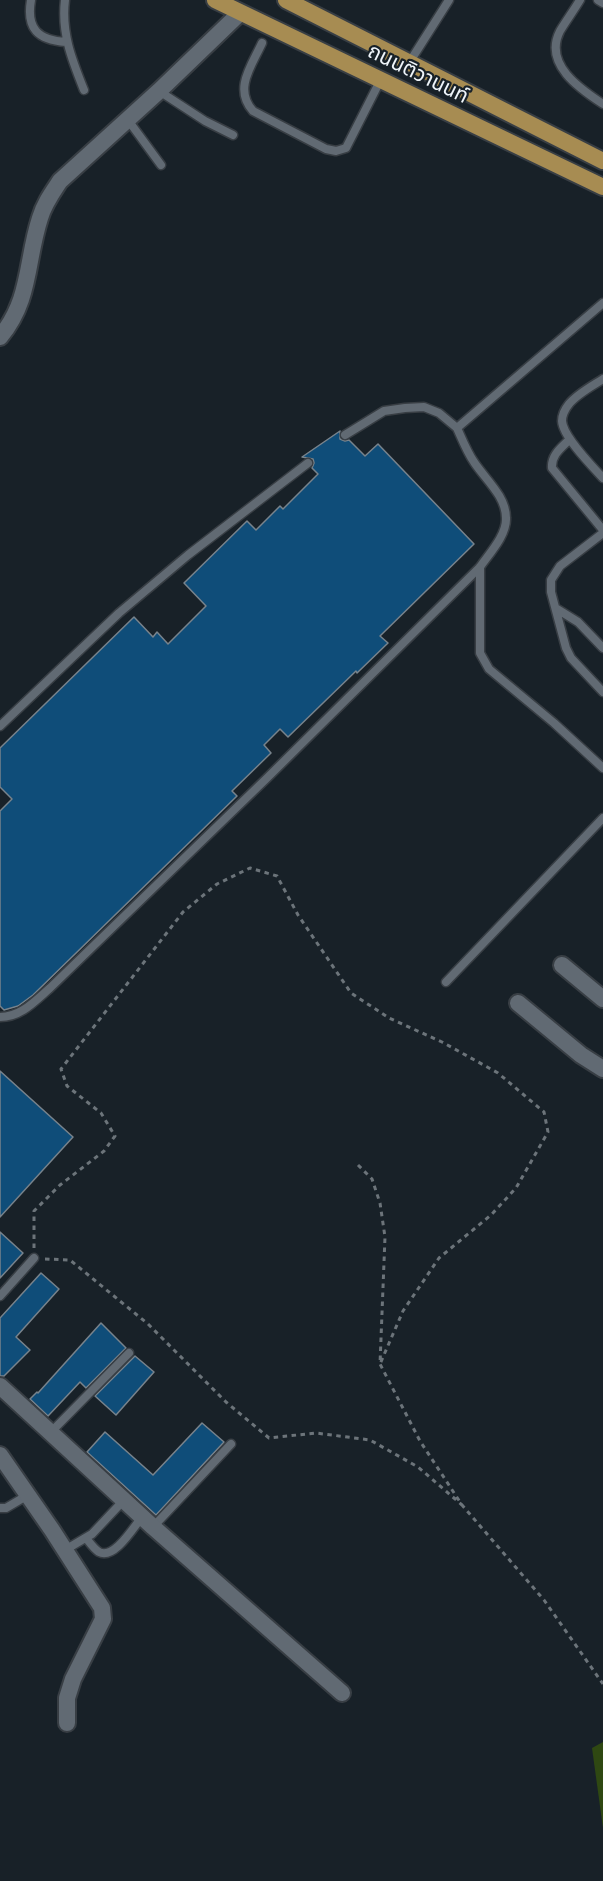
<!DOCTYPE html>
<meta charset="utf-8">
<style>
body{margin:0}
canvas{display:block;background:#182128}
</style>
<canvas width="603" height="1881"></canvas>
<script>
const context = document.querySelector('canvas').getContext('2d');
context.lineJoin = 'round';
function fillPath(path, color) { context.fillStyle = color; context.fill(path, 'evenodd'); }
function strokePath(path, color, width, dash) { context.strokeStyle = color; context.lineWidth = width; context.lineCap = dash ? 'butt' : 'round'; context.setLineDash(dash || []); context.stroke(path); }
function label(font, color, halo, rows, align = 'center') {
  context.font = font + ' Quicksand,"Noto Sans Thai",sans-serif'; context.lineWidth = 4.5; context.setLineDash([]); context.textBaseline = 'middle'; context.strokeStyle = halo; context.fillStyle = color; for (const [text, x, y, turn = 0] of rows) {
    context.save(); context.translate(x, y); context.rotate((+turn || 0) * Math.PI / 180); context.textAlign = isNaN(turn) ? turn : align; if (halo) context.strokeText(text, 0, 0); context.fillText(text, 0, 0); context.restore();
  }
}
const green = new Path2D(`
 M603,1742V1828L592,1748Z`);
const building = new Path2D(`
 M340,431V439L345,441L349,440L365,456L378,444L474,544L380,636L388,643L357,673L356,671L288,737L280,729L264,745L271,753L232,791L237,796L33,995L18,1006L4,1010L0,1006V811L12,799L0,787V748L134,617L153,637L157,632L168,644L206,606L184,583L247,521L256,530L280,506L283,509L318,474L312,468L314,463L313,459L302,457Z
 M0,1071L73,1137L0,1217Z
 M0,1232L23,1253L0,1278Z
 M41,1273L59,1289L16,1337L30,1350L4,1376H0V1318Z
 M101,1323L126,1348L86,1388L80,1382L48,1416L30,1399L37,1392L38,1393Z
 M135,1356L154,1372L116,1415L95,1396Z
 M202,1423L224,1442L156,1515L87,1452L105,1432L153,1475Z`);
const path = new Path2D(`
 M358,1165L372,1179L380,1203L385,1237L380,1364L420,1441L462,1505L544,1600L603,1684
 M34,1248V1211L60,1185L104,1151L115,1136L101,1113L67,1086L61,1069L183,912L217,884L250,868L277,876L298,915L351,993L389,1018L442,1042L498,1073L544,1112L548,1132L516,1188L491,1215L439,1258L403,1311L380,1364
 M45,1259L70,1260L148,1324L226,1402L269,1438L316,1433L370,1440L418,1467L462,1505`);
const service = new Path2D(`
 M31,0C26,29 38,40 66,42
 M65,0C61,33 72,60 84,90
 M580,0C574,10 566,21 560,31C543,64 580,89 603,104
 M598,0L603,3
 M262,43C252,65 233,89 253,111L326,149L336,151L346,148L380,81
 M409,63L449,0
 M159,91L205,121L233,135
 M128,120L161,165
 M603,379C592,386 577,394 569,404C565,409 562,415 562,421C563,437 592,466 603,478
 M345,435L384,411L405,408L424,407L439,413L457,428L603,303
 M570,439C561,448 551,455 552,468L603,530
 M603,533L560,566L551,580V592L566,648L571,658L603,692
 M480,567V653L489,669L554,723L603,768
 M557,609L578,622L603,648
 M0,726L119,613L188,555L308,463
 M446,982L603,818
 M0,1017C21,1017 35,1001 50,988L267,778L480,567C489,554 507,535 506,518C506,496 485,479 474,462C467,452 462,439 457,428
 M0,1296L34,1258
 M51,1432L129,1353
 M0,1508H6L28,1495
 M153,1527L231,1444
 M86,1538C90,1543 94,1549 99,1552C114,1560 133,1528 142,1517
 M65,1550L92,1534L124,1500`);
const minor = new Path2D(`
 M0,337C31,300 26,261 40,218C44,204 52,193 60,181L159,91L240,13
 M562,965L603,999
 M518,1003L581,1055L603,1069
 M0,1386L153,1527L342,1693
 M0,1455L52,1530L102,1608L103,1619L73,1679L67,1698V1723`);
const primary = new Path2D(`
 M215,0L603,187
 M286,0L603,161`);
const streetNames = [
 ["ถนนติวานนท์",418,74,26]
];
fillPath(green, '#2f4812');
fillPath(building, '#0f4d79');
strokePath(building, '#78838c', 1.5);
strokePath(service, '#383e44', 11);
strokePath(minor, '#383e44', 20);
strokePath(primary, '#383e44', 20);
strokePath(path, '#6c747a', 3, [4.5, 4.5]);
strokePath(service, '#616a73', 8);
strokePath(minor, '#616a73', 16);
strokePath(primary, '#a78c52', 16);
label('21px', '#eff5fa', '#182128', streetNames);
</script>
